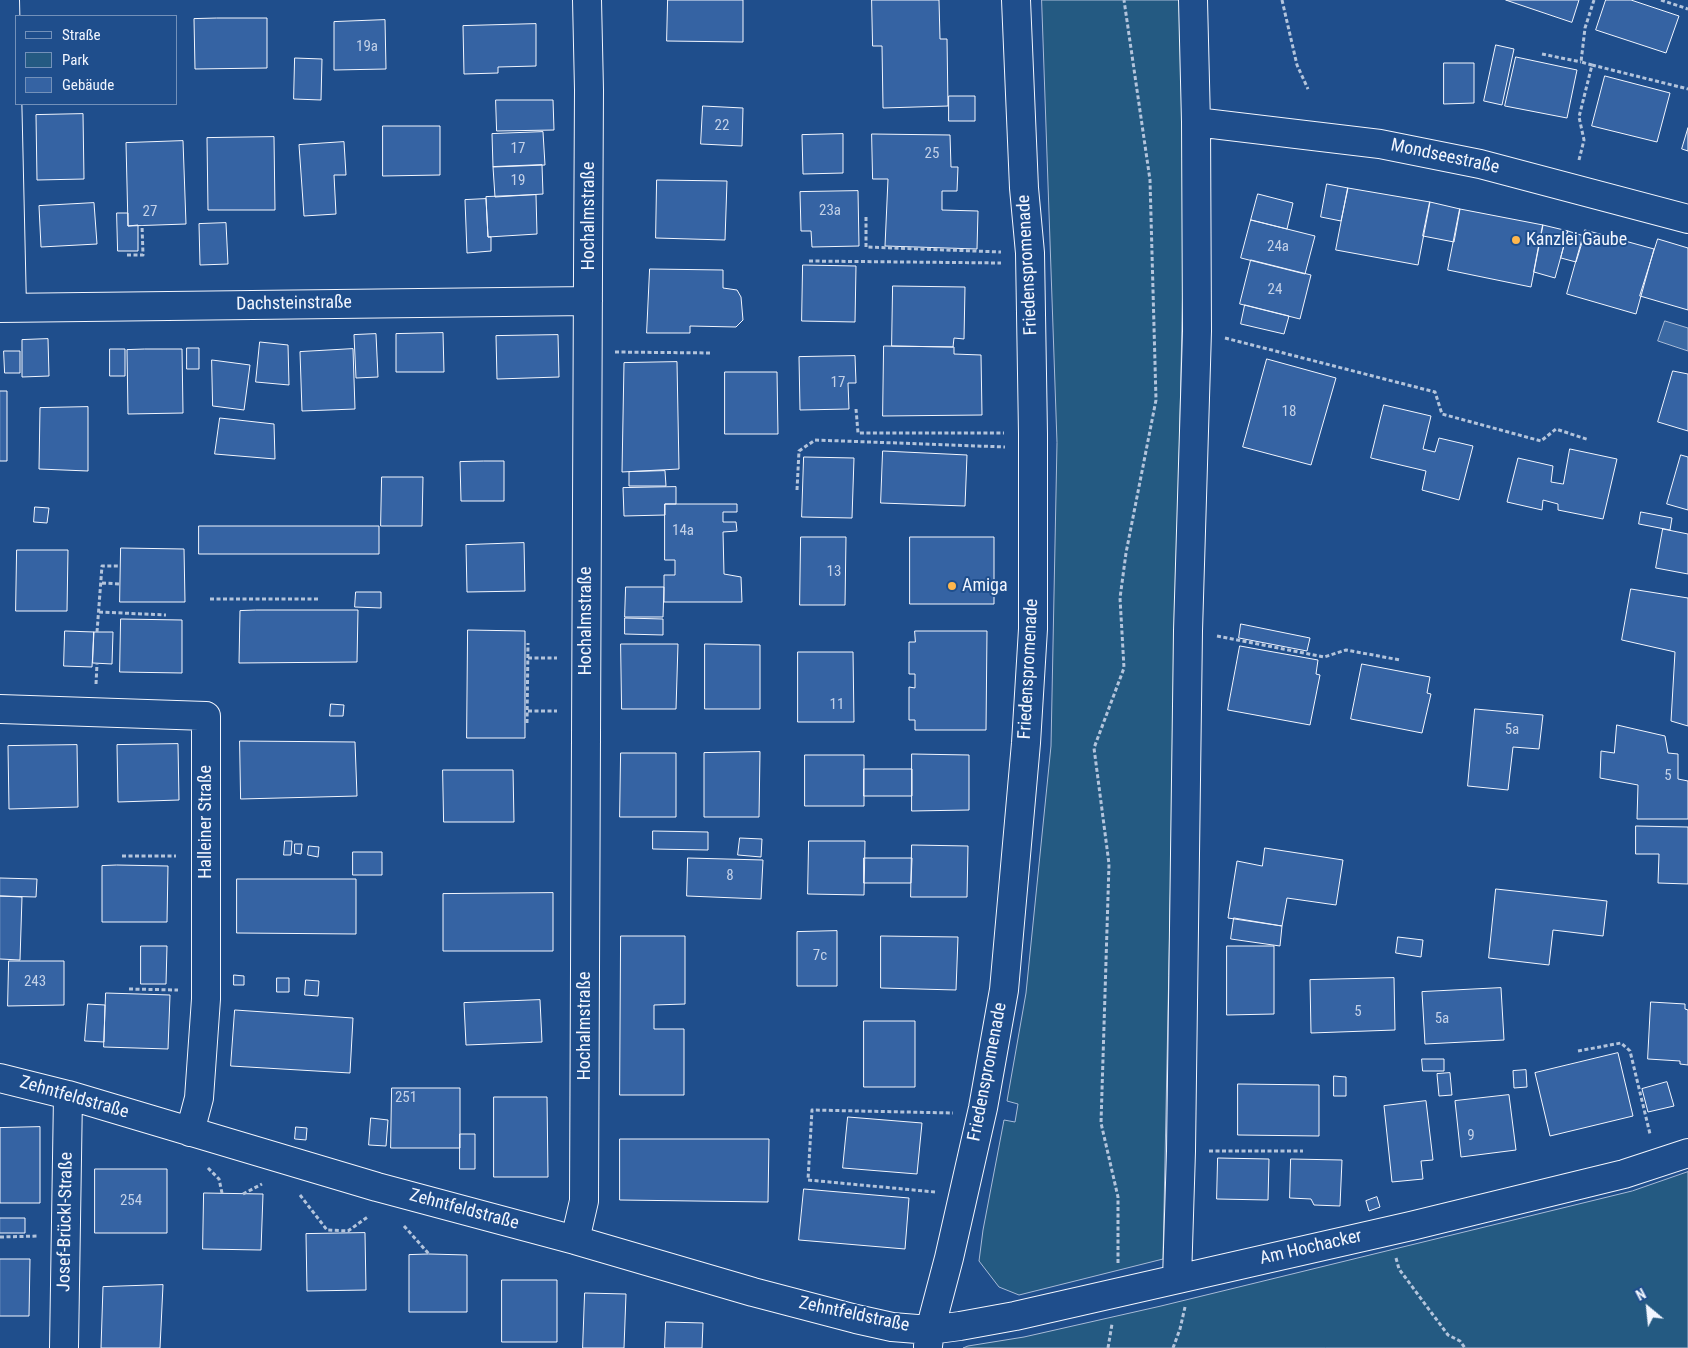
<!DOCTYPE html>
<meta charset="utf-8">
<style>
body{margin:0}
#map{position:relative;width:1688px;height:1348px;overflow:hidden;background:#1f4e8c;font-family:"Roboto Condensed",sans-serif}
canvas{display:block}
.legend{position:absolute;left:15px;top:15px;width:162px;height:90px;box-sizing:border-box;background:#1f4e8c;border:1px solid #7391ba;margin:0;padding:6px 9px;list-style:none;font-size:15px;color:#f2f6ff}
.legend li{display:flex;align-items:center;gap:10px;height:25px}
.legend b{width:25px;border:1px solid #7391ba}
.north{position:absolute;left:1623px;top:1283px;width:50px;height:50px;-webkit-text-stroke:4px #1f4e8c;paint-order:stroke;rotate:332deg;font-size:14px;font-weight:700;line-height:20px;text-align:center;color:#f2f6ff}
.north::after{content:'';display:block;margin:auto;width:18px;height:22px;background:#f2f6ff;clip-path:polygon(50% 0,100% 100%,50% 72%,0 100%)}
</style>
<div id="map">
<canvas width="1688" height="1348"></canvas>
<ul class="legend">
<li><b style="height:6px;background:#1f4e8c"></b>Straße</li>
<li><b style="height:14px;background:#245a82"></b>Park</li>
<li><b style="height:14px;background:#3563a3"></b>Gebäude</li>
</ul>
<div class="north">N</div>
</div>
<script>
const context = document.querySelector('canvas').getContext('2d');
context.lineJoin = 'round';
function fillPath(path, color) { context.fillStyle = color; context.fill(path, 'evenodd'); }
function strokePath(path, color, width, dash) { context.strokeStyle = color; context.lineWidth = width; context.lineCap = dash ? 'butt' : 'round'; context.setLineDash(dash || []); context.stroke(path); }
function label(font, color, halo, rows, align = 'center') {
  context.font = font + ' "Roboto Condensed",sans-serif'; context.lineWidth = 4; context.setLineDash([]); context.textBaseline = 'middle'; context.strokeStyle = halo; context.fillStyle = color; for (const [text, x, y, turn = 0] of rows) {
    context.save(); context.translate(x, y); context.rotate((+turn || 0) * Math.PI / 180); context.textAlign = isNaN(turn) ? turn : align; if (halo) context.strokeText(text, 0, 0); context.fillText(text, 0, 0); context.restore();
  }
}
const green = new Path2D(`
 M1042,0H1182L1186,124L1163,1259L1019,1295L999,1287L979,1261L983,1230L1004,1120L1015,1122L1018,1104L1007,1101L1026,993L1051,746L1057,443Z
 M1688,1172V1348H963L968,1346L1024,1337L1161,1306L1632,1191Z`);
const water = new Path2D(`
 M1665,321L1688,328V351L1658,341Z`);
const building = new Path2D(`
 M668,0H743V42L667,41Z
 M872,0H939L940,39H947L948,106L883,108L882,46H873Z
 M1506,0H1579L1572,22Z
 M1606,0H1631L1679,16L1666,53L1596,30Z
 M217,18H267V68L195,69L194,19Z
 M385,20L386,69L334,70V22Z
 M536,24V66L498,67V73L464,74L463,26Z
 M1496,45L1514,49L1502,105L1484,101Z
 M1516,57L1577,70L1567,118L1505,106Z
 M295,58L322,59L321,100L294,99Z
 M1444,63H1474V103L1444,104Z
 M1605,76L1670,93L1657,142L1592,126Z
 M949,96H975V121H949Z
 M496,100H553L554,130L497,131Z
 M703,106L743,108L742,146L701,144Z
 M83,114L84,179L37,180L36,115Z
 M383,126H440V175L383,176Z
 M1688,128V151L1682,149Z
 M543,132L545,165L493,167L492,134Z
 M843,134V173L803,174L802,135Z
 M872,134L950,135L951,167H958L957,191H942V210L978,211L977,249L885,246L888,179H873Z
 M274,137L275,210H208L207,138Z
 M183,141L186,224L128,226L126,143Z
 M344,142L346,175H334L336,214L304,216L299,145Z
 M542,165L543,194L495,197L493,167Z
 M657,180L727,181L725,240L656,238Z
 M1327,184L1348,188L1341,221L1321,217Z
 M1348,188L1430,202L1418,265L1336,250Z
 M858,191L859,246L812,247L811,231H801L800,192Z
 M1258,194L1293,203L1287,229L1251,220Z
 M536,195L537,234L488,237L486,197Z
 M486,199L488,237H491V251L467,253L465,200Z
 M1430,202L1460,209L1454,242L1423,236Z
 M94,203L97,244L41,247L39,206Z
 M1460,209L1543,225L1531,287L1448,270Z
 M117,213H128V226L138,225V251H118Z
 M1251,220L1315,236L1305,274L1241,258Z
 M226,223L228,264L200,265L199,224Z
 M1543,225L1568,231L1555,278L1534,272Z
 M1585,230L1654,249L1636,314L1567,294Z
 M1568,231L1584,236L1576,262L1561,258Z
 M1658,239L1688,248V310L1640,296Z
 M1251,260L1311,275L1300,319L1240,304Z
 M803,265L856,266L855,322L802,321Z
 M650,269L723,270V288L737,290L741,297L743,320L736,327L690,326V333H647Z
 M893,286L965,287L964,339L954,338L953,347L892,346Z
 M1245,305L1289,316L1284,334L1241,324Z
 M443,333L444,372H396V334Z
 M376,334L378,377L356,378L354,335Z
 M558,335L559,377L497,379L496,336Z
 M48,339L49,376L22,377V340Z
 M260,342L288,345L289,385L256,382Z
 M884,346L954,347V354L981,355L982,415L883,416Z
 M187,348H199V369H187Z
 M110,349H125V376H110Z
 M145,349H182L183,413L128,414L127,350Z
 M353,349L355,409L302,411L300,352Z
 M4,351H20V373H5Z
 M855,356L856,383H848L849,409L800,410L799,357Z
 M1267,359L1336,378L1311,465L1243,447Z
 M212,360L250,365L244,410L213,406Z
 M677,362L679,469L622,472L624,363Z
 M1673,371L1688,374V431L1658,422Z
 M725,372H777L778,434H725Z
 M0,391H7V461H0Z
 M1384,405L1431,416L1423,449L1435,452L1439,438L1473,446L1459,500L1422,490L1426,471L1371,458Z
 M88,407V471L39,469L40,408Z
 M220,418L274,424L275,459L215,454Z
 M1570,449L1617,459L1603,519L1558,510V504L1543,500L1542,510L1507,502L1518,458L1553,466L1551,482L1563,484Z
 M883,451L967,455L965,506L881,503Z
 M1681,455L1688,457V510L1667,504Z
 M804,457L854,458L852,518L802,517Z
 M484,461H504V501H461L460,462Z
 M665,471L666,486H629V472Z
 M382,477H423L422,526H381Z
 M676,487V504H665V515L624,516L623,488Z
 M665,504H737V512H723V522H736L737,531L723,532L724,574L741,577L742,602H664V575H675V560H665Z
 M35,507L49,508L47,523L34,522Z
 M1641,512L1672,518L1670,530L1639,524Z
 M199,526H379V554H199Z
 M1663,529L1688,534V574L1656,568Z
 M801,537H846L845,605H800Z
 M910,537H994V604H910Z
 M524,543L525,591L467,592L466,545Z
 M121,548L184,549L185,602H120Z
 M17,550H68L67,611H16Z
 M626,587H664L663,617H625Z
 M1631,589L1688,598V726L1671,721L1675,652L1622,640Z
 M356,592H381V608L355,607Z
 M256,610H358L357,662L239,663L240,611Z
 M625,618L663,619V635L625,634Z
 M121,619L182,620V673L120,672Z
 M1241,624L1310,638L1307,651L1239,638Z
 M468,630L525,631V738H467Z
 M65,631L94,632L92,667L64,666Z
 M915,631H987L986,730H915V720H909V687L915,688V674H909V642H915Z
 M94,632H113L112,664L93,663Z
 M621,644H678L676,709H622Z
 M705,644L760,645V709H705Z
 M1240,646L1318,660L1316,674L1320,675L1310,725L1228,710Z
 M798,652H853L854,722H798Z
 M1362,664L1430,677L1427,693L1431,694L1422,733L1351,719Z
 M331,704L344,705L343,716H330Z
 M1475,709L1543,715L1539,749L1513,747L1508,790L1468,786Z
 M1617,725L1665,736L1668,753L1678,754V779L1688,781V819H1637L1638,785L1600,778L1601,751L1614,753Z
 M240,741L355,742L357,796L241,799Z
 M178,744L179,800L118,802L117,745Z
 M77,745L78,807L9,809L8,746Z
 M760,752L759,817H704V753Z
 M621,753H676V817H620Z
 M912,754L969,755V810L912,811Z
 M805,755H864V806H805Z
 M864,769H912V796H864Z
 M443,770H513L514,822H444Z
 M1636,826L1688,827V884L1658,883L1659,854H1636Z
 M653,831L708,832V850L653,849Z
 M740,838L762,839L761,857L738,855Z
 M285,841H292L291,855H284Z
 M809,841H865L864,895L808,894Z
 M295,844H302L301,854L295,853Z
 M912,845L968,846L967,897H911Z
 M309,846L319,847L318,857L308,855Z
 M1265,848L1343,860L1336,905L1287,898L1282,926L1228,918L1237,861L1262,866Z
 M353,852H382V875H353Z
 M688,858L763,860L761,899L687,896Z
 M864,858H912L911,883H864Z
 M117,865L168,866L167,922H102V866Z
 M0,878L37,879L36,897L0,896Z
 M237,879H356V934L237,933Z
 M1496,889L1607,901L1603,936L1553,930L1549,965L1489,958Z
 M553,893V951H443V894Z
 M0,896L22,897L20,960L0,959Z
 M1234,918L1282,926L1280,946L1231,939Z
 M837,931V986H797V932Z
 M621,936H685V1004L654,1005V1029H684V1095H620Z
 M881,936L958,937L956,990L881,988Z
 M1398,937L1423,940L1421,957L1396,953Z
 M141,946H167L166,984H141Z
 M1227,946H1274V1014L1227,1015Z
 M9,961H64V1005L8,1006Z
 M234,975L244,976V985H234Z
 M277,978H289V992H277Z
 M1394,978L1395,1030L1311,1033L1310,980Z
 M306,980L319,981L318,996L305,995Z
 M1501,988L1504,1040L1425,1044L1422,992Z
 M106,993L170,995L168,1049L104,1047Z
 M540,1000L542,1042L466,1045L464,1003Z
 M1651,1002L1685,1004V1009L1688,1010V1065L1680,1064V1061L1648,1059Z
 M88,1004L105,1005L104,1042L85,1041Z
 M235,1010L353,1018L350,1073L231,1066Z
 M864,1021H915V1087H864Z
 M1618,1053L1633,1116L1550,1136L1535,1073Z
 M1422,1059H1444V1071H1423Z
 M1526,1070L1527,1087L1514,1088L1513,1071Z
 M1450,1073L1452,1095L1439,1096L1437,1074Z
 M1334,1076L1346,1077V1096H1334Z
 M1667,1082L1674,1106L1648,1112L1642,1089Z
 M1238,1084L1319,1085V1136L1238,1135Z
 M392,1088H460V1148H391Z
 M1509,1095L1516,1150L1461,1157L1455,1101Z
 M494,1097H547L548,1177H494Z
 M1426,1101L1433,1160L1421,1161L1423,1179L1392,1182L1384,1106Z
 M848,1117L922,1123L917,1174L843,1168Z
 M371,1118L388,1120L386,1146L369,1145Z
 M40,1127V1203H0V1128Z
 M296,1127L307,1128L306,1140L295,1139Z
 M460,1134H475V1169H460Z
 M620,1139H769L768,1202L620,1200Z
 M1218,1158L1269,1159L1268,1200L1217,1199Z
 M1291,1159L1342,1160L1340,1206L1314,1205L1311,1199L1290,1198Z
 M95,1169H167V1233H95Z
 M804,1189L909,1198L905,1249L799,1240Z
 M204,1193L263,1194L261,1250L203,1249Z
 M1377,1197L1380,1207L1369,1211L1366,1201Z
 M0,1218H25V1233H0Z
 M365,1233L366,1290L307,1291L306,1234Z
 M429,1254L467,1255V1312H409V1255Z
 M0,1259H30L29,1316H0Z
 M502,1280H557V1342H502Z
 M163,1285L160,1348H101L103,1287Z
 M585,1293L626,1294L624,1348H583Z
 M666,1322L703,1323L702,1348H665Z`);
const path = new Path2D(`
 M1282,0L1297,65L1308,89
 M1661,0L1688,9
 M1542,54L1581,62
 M1592,65L1688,89
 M1579,160L1584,140L1579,117L1592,65L1581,62L1585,28L1594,0
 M866,217V247L1001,252
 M127,255H143L142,225
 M809,261L1001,263
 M1225,338L1435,392L1442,414L1541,441L1556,429L1589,440
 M615,352L712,353
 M856,409L858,433H1004
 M797,490L799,451L815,440L1005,447
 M102,583L121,584
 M210,599H320
 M99,612L166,615
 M97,632L102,566H120
 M1217,636L1324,657L1346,650L1400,660
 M528,658H557
 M96,684L97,664
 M528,711H557
 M527,723L528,643
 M122,856H176
 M129,989L178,990
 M1578,1051L1621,1043L1630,1051L1650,1134
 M1209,1151H1303
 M208,1168L219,1179L222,1193
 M935,1192L808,1180L812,1110L953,1113
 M243,1194L262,1184
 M300,1195L327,1230L348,1231L369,1216
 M404,1226L429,1254
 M0,1237L38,1236
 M1396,1258L1399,1269L1448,1335L1460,1341L1465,1348
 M1118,1263V1197L1101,1123L1109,864L1094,748L1124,668L1120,598L1126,553L1156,400L1150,180L1124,0
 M1108,1348L1112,1324
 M1173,1348L1180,1329L1185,1307`);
const minor = new Path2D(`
 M5,0L12,307
 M1196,122L1380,144L1480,164L1688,219
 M0,308L588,301
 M0,709L206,716V999L199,1098L190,1132
 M0,1078L68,1095L377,1187L575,1240L753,1292L856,1319L892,1327L930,1330L960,1326L1015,1316L1411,1226L1624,1174L1688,1153
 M575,1240L584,1201L588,272L589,90L587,0
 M1177,1279L1181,1151L1188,631L1197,331L1196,122L1193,0
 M928,1346L930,1330L949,1258L983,1108L1004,990L1026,743L1033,629V434L1030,253L1024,188L1016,0
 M64,1348L68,1095`);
const markers = [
 [1516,240,5,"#ffb74d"],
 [952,586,5,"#ffb74d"]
];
const numberNames = [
 ["19a",367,47],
 ["22",722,126],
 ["17",518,149],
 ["25",932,154],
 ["19",518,181],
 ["23a",830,211],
 ["27",150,212],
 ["24a",1278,247],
 ["24",1275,290],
 ["17",838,383],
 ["18",1289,412],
 ["14a",683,531],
 ["13",834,572],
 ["11",837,705],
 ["5a",1512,730],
 ["5",1668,776],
 ["8",730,876],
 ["7c",820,956],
 ["243",35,982],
 ["5",1358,1012],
 ["5a",1442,1019],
 ["251",406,1098],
 ["9",1471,1136],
 ["254",131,1201]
];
const streetNames = [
 ["Mondseestraße",1445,157,12],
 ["Hochalmstraße",589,216,-90],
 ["Friedenspromenade",1028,265,-93],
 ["Dachsteinstraße",294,304,-1],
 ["Hochalmstraße",586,621,-90],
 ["Friedenspromenade",1029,669,-87],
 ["Halleiner Straße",206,822,-90],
 ["Hochalmstraße",585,1026,-90],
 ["Friedenspromenade",988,1072,-79],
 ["Zehntfeldstraße",74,1098,16],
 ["Zehntfeldstraße",464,1210,15],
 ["Josef-Brückl-Straße",66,1222,-89],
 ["Am Hochacker",1311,1248,-13],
 ["Zehntfeldstraße",854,1315,12]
];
const poiNames = [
 ["Kanzlei Gaube",1526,240],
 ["Amiga",962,586]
];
fillPath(green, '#245a82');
strokePath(green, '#a8bbd7', 1);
fillPath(water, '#3b69a3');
strokePath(water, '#a8bbd7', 1);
fillPath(building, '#3563a3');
strokePath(building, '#f2f6ff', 1);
strokePath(minor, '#f2f6ff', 30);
strokePath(path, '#b3c4dc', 3, [4, 2.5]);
strokePath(minor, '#1f4e8c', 28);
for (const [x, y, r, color] of markers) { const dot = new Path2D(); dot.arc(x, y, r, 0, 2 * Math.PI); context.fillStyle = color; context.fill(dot); strokePath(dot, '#1f4e8c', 2); }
label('15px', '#c3d1e8', null, numberNames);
label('18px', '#f2f6ff', '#1f4e8c', streetNames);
label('18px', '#f2f6ff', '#1f4e8c', poiNames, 'left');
</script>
